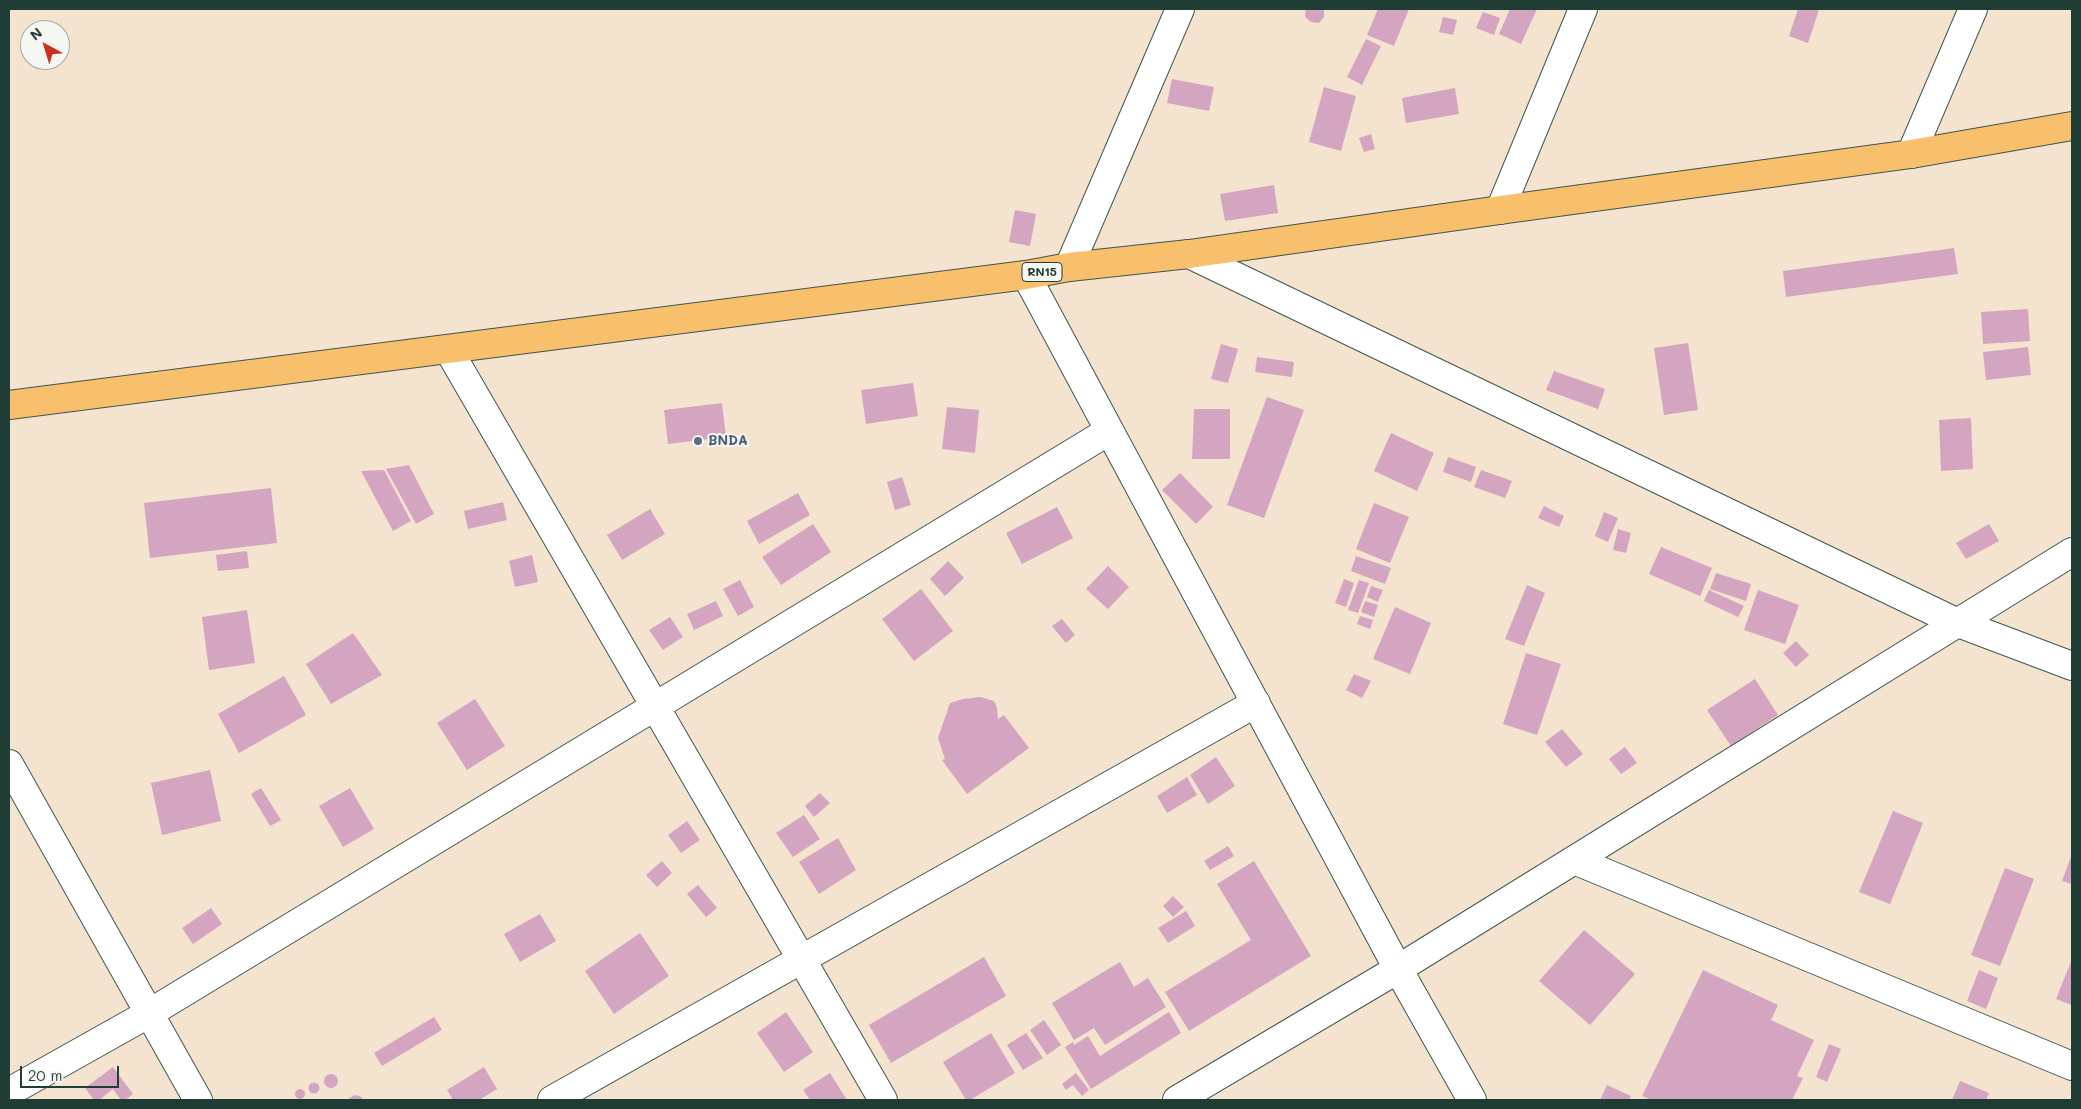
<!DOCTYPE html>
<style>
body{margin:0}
#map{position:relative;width:2081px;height:1109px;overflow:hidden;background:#f4e3ce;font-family:Mali,sans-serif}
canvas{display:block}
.frame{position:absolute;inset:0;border:10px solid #1f3d34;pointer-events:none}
.north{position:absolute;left:20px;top:20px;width:50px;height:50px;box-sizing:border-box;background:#f6f6f2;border:1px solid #a0aca6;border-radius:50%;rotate:321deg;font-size:14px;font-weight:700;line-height:20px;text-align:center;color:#1f3d34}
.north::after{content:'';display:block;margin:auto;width:18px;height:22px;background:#c8321e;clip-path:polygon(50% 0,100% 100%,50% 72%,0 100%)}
.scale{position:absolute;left:20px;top:1066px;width:99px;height:22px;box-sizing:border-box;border:2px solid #1f3d34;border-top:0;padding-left:6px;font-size:15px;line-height:18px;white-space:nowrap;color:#1f3d34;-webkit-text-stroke:4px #f6f6f2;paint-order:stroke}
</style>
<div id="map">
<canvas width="2081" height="1109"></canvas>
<div class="frame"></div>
<div class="north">N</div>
<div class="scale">20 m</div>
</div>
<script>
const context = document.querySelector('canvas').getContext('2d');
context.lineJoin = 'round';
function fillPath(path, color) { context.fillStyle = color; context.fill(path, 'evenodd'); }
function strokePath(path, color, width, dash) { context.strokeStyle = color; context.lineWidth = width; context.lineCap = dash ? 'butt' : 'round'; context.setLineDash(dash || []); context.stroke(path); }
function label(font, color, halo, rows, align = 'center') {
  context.font = font + ' Mali,sans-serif'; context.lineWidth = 4; context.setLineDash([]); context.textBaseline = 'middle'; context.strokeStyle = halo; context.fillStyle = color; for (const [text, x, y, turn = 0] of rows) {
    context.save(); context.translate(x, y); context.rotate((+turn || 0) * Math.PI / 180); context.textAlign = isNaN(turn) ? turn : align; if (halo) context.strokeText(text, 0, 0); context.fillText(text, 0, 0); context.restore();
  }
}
const building = new Path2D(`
 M1306,9H1324V17L1319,23L1311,22L1305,17Z
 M1378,9H1409L1394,46L1367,35Z
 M1510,9H1537L1521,44L1499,34Z
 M1798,9H1819L1815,22L1810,20L1815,22L1808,43L1789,36Z
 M1483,12L1500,18L1494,35L1476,28Z
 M1443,17L1457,20L1453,35L1439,32Z
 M1366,39L1381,46L1362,85L1347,77Z
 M1172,79L1214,87L1209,111L1167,103Z
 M1324,87L1356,96L1341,151L1309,142Z
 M1455,88L1459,114L1406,123L1402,98Z
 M1371,134L1375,149L1364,152L1359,138Z
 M1274,185L1278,213L1225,221L1220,194Z
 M1015,210L1036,214L1030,246L1009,242Z
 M1954,248L1958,274L1786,297L1783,271Z
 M2028,309L2030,341L1983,344L1981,312Z
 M1688,343L1698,410L1664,415L1654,348Z
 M1221,344L1238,349L1228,383L1211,379Z
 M2028,347L2031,375L1986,380L1983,352Z
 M1257,357L1294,362L1292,377L1255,372Z
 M1554,371L1605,389L1598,409L1546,390Z
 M913,383L918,416L866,424L861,390Z
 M1267,397L1304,410L1264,518L1227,505Z
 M722,403L726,437L668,444L664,410Z
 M947,407L979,410L975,453L942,449Z
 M1194,409H1230V459H1192Z
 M1971,418L1973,469L1941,471L1939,420Z
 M1391,433L1434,453L1417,491L1374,471Z
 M1448,457L1476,467L1471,482L1443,472Z
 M409,465L434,514L416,524L386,469Z
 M384,470L411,521L393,531L361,471Z
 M1481,470L1512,481L1505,498L1474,487Z
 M1180,473L1213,507L1196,524L1162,490Z
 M902,477L911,505L895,510L887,482Z
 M271,488L277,543L150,558L144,503Z
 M798,493L810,515L759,544L747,521Z
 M503,502L507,520L468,529L464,511Z
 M1374,503L1409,517L1390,563L1356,549Z
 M1544,506L1564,516L1559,527L1538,518Z
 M1057,507L1073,538L1022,564L1006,533Z
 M650,509L665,534L622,560L607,535Z
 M1604,512L1618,518L1608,542L1595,536Z
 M813,524L831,552L781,585L762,557Z
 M1989,524L1999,541L1966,559L1956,543Z
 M1618,529L1631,533L1626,553L1613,550Z
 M1661,547L1712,568L1700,596L1649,574Z
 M247,551L249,568L218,571L216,555Z
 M532,555L538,582L515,587L509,561Z
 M1356,556L1391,568L1385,584L1351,571Z
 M948,561L964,578L945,596L930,579Z
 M1108,566L1129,587L1108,609L1086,589Z
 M1716,573L1751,584L1746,601L1710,589Z
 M1344,579L1354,583L1346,607L1335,603Z
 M740,580L754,607L738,616L723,589Z
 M1359,580L1369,583L1358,613L1348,610Z
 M1527,585L1545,593L1524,646L1505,639Z
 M1371,586L1383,590L1378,602L1367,597Z
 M921,589L953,631L914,661L882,619Z
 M1709,590L1744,606L1738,617L1704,601Z
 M1758,590L1799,605L1785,644L1744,630Z
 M716,601L723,616L694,630L687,614Z
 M1365,601L1378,605L1374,617L1361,612Z
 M1395,607L1431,623L1410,674L1373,659Z
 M247,610L255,663L209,670L202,617Z
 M1360,616L1373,620L1370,629L1357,624Z
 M670,617L683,637L663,650L649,630Z
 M1062,619L1075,635L1066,643L1052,626Z
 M353,633L382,675L331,704L306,664Z
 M1796,641L1809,655L1796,667L1783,653Z
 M1526,653L1561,664L1537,735L1503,724Z
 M1354,674L1371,681L1362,698L1346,690Z
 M284,676L306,715L239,753L218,714Z
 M1755,679L1778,715L1731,746L1707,710Z
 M980,697L994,701L997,708L998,719L1004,715L1029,748L967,794L942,760L945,759L938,738L950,703L963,699Z
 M475,699L505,746L467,770L437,723Z
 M1562,729L1583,754L1566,767L1545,742Z
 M1625,747L1637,763L1621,774L1609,759Z
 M1216,757L1235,786L1208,804L1190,775Z
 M210,770L221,821L162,835L151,783Z
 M1187,777L1197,795L1167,813L1157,796Z
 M261,788L281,820L270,826L251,794Z
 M350,788L374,829L343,847L319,806Z
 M820,793L830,803L814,817L805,806Z
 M1893,811L1923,823L1890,904L1859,892Z
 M804,815L820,839L793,857L776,833Z
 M687,821L700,840L681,853L668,835Z
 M838,838L856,870L819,894L799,862Z
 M1228,846L1234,856L1210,870L1204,861Z
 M2072,854V884L2062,881Z
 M662,861L672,873L657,887L646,875Z
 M1254,861L1311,956L1189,1031L1165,992L1251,940L1217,884Z
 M2005,868L2034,879L2000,966L1971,955Z
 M698,885L717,908L706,917L687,894Z
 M1173,896L1184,907L1173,917L1163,906Z
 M211,908L222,924L193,944L182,928Z
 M1186,911L1195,926L1168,943L1158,928Z
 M540,914L556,941L520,962L504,934Z
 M1584,930L1635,974L1590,1025L1539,981Z
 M640,933L669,976L614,1014L585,971Z
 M984,957L1006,996L891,1063L869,1025Z
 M2072,959V1005L2056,999Z
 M1120,962L1134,987L1148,978L1166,1007L1105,1045L1094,1028L1074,1040L1052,1003Z
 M1703,970L1778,1005L1771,1020L1814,1040L1797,1076L1803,1078L1792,1100H1652L1642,1096Z
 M1979,970L1998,978L1986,1009L1967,1001Z
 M786,1012L813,1052L784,1072L757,1033Z
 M1169,1012L1181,1033L1091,1089L1065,1047L1073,1042L1074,1045L1088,1036L1100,1056Z
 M434,1017L442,1030L382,1066L374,1053Z
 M1044,1020L1061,1045L1047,1055L1030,1030Z
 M991,1033L1015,1073L970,1100H966L943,1062Z
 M1026,1033L1043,1058L1023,1070L1007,1045Z
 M1829,1044L1841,1049L1827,1082L1816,1077Z
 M113,1067L133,1094L125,1100H121L113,1089L99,1100H94L85,1088Z
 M484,1067L497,1089L479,1100H453L447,1090Z
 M830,1073L847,1100H810L803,1090Z
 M1076,1073L1089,1090L1082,1096L1073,1085L1066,1090L1062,1084Z
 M324 1081a7 7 0 1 1 14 0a7 7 0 1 1-14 0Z
 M1960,1081L1989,1093L1986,1100H1952Z
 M308.5 1088a5.5 5.5 0 1 1 11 0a5.5 5.5 0 1 1-11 0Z
 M1607,1085L1631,1096L1629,1100H1600Z
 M295 1094a5 5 0 1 1 10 0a5 5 0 1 1-10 0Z
 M354,1095L360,1096L364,1100H347Z`);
const street = new Path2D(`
 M1911,154L1973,9
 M1500,210L1583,9
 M1189,254L1958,623L2072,666
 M1069,267L1180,9
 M1026,275L1398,969L1472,1100
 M448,349L883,1100
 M9,764L198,1100
 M1574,860L2072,1066
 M9,1092L148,1014L1109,431
 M552,1100L1256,703
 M1177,1100L1398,969L2072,552`);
const primary = new Path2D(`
 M9,405L1026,275L1069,267L1189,254L1500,210L1911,154L2072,126`);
const markers = [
 [698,441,5,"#5c6f8a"]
];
const shields = [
 [1042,272,40]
];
const shieldNames = [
 ["RN15",1042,272]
];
const serviceNames = [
 ["BNDA",708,441]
];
fillPath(building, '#d3a5c0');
strokePath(street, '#3f564b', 30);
strokePath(primary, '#3f564b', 30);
strokePath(street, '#fff', 28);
strokePath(primary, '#f8bf6c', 28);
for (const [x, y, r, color] of markers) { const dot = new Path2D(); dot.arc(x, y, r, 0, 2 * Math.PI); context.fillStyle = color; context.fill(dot); strokePath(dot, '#f6f6f2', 2); }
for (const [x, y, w] of shields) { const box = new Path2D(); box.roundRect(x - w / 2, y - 9.5, w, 19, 4); context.fillStyle = '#f6f6f2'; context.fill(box); strokePath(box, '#1f3d34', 1); }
label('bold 12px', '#1f3d34', null, shieldNames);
label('bold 14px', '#4e5e75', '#f6f6f2', serviceNames, 'left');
</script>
